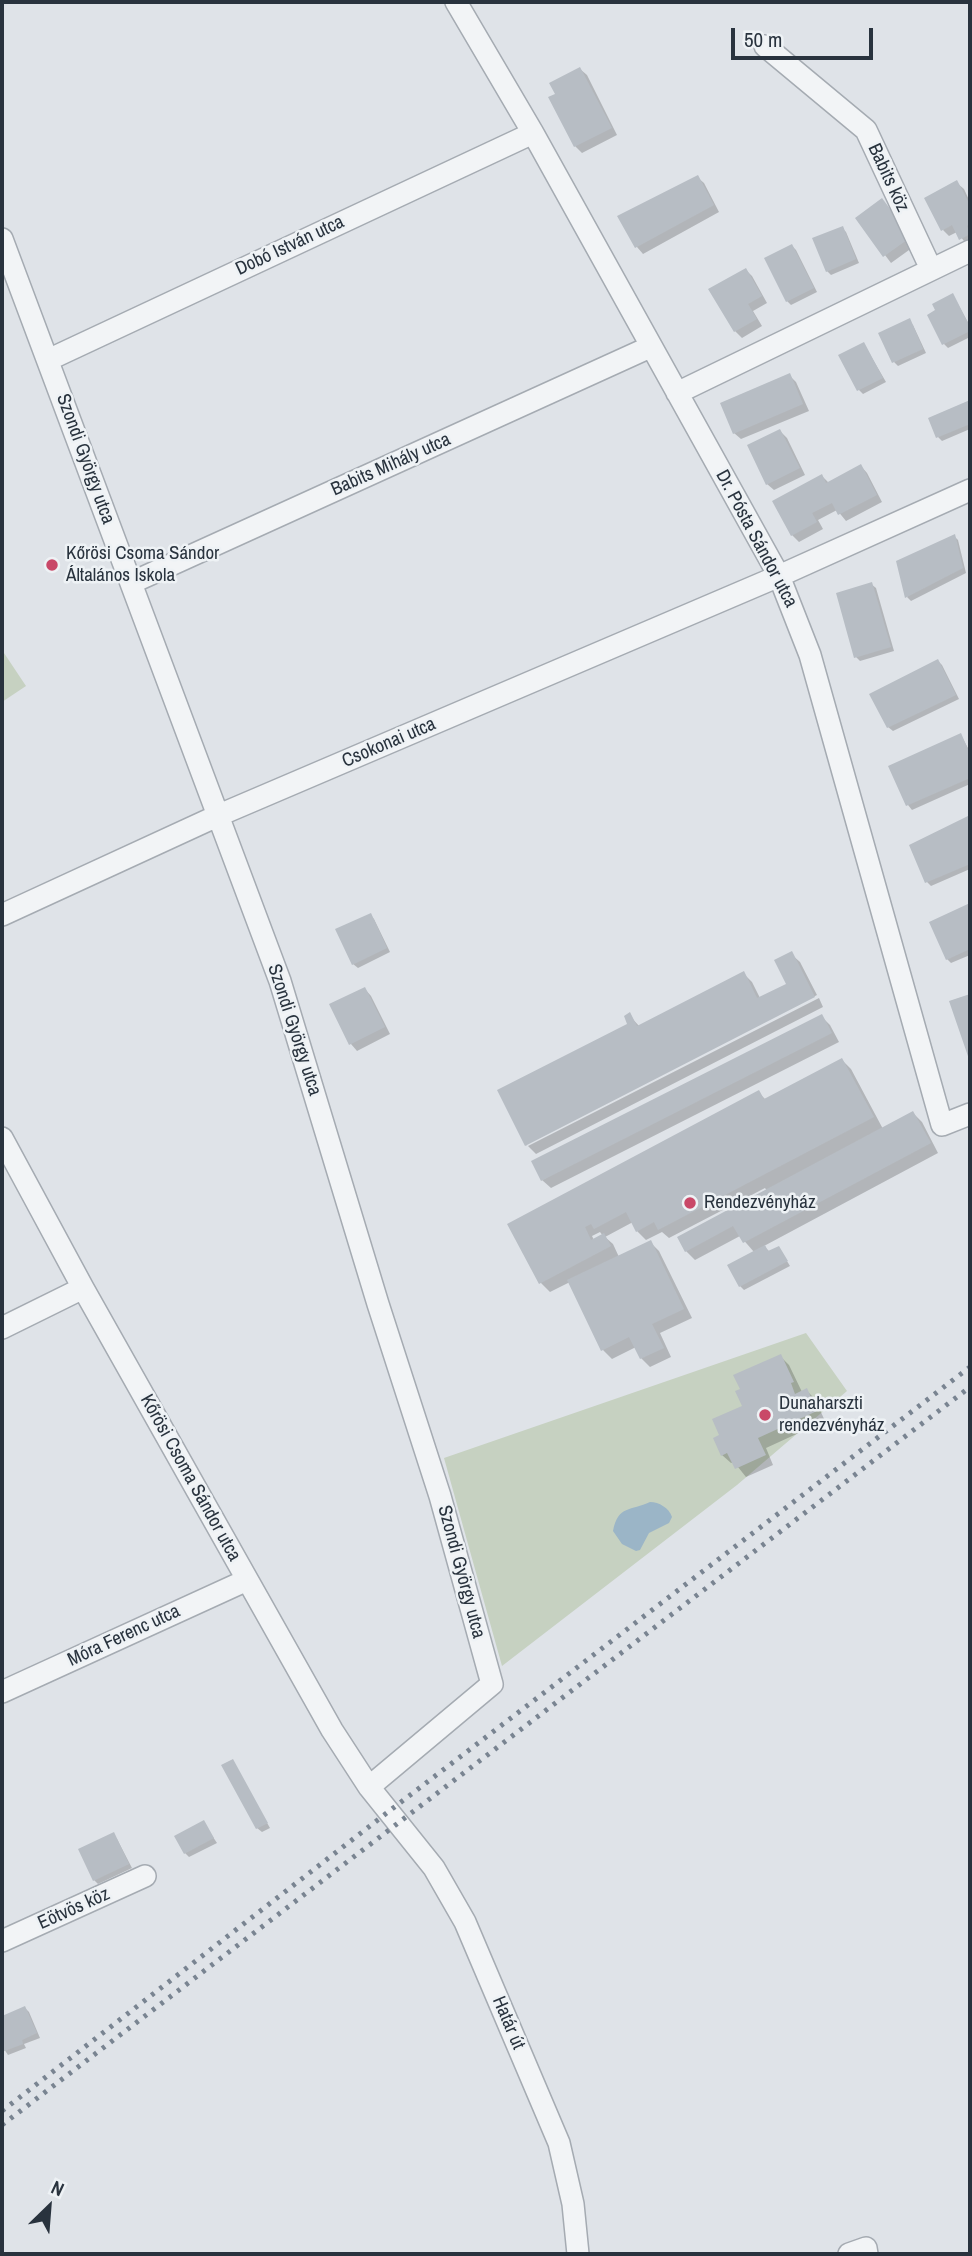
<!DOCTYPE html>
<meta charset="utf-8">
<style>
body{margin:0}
#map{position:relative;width:972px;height:2256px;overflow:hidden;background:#dfe3e8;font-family:"Archivo Narrow",sans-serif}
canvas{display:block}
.frame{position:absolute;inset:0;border:4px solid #29333e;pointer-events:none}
.north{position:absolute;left:14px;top:2172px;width:70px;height:70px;-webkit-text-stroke:5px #eef2f5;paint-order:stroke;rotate:25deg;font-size:19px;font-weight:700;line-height:28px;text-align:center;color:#29333e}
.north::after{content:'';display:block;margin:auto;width:24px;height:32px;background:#29333e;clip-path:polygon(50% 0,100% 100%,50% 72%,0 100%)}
.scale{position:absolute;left:731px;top:28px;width:142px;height:32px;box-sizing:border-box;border:4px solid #29333e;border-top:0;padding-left:9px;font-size:21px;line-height:24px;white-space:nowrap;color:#29333e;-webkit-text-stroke:5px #eef2f5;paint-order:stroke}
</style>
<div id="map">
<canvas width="972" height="2256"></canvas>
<div class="frame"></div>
<div class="north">N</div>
<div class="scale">50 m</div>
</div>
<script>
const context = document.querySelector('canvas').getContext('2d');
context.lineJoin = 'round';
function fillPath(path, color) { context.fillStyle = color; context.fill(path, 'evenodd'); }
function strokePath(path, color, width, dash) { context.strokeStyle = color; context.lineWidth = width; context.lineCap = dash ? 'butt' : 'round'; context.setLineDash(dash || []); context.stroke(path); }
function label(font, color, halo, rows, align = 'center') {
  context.font = font + ' "Archivo Narrow",sans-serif'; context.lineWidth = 5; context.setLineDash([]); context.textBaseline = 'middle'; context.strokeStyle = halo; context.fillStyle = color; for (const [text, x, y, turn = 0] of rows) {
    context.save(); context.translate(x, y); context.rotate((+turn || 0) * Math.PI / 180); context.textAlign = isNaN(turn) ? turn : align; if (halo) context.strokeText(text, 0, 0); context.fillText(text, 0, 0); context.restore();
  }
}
const green = new Path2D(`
 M2,650L26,686L2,702Z
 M806,1333L847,1391L737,1485L502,1666L444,1458Z`);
const water = new Path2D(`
 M650,1502C659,1502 669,1508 672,1517L669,1523L649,1533L640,1550L636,1551L622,1544L613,1531C618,1505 631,1511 650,1502Z`);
const shadow = new Path2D(`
 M580,69L587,75L617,135L582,153L575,146L557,94Z
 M697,177L704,183L719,212L643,254L637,247L619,216Z
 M957,183L964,189L970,202V243L967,245L957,232L949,236L943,230Z
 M882,200L916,245L891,263L857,218Z
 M842,228L846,232L859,263L831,275L827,271Z
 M792,246L796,250L817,292L791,305L787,301Z
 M746,270L752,276L767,303L753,311L762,326L742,338L735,331Z
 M953,295L970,326V337L948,348L944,344Z
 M909,321L913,325L926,353L898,366L894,362Z
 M864,344L886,382L863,394L859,390Z
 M789,375L796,382L809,411L741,439L734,433Z
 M970,402V429L942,441L938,437L930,419Z
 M780,431L787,438L805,475L774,490L767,484Z
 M861,466L867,473L882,502L846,521L837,510L818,520L823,529L799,542L792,535L822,476L829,483Z
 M954,536L958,540L966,573L911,601L907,597Z
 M871,584L876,588L894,651L860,661L856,657Z
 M938,661L942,665L959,699L893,731L888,727Z
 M961,735L970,752V784L912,810L908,805L890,767Z
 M970,817V869L931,886L927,882L911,846Z
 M970,905V955L951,963L947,959L931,923Z
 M370,915L374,919L390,952L358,968L353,964Z
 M791,954L800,962L817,995L527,1143V1146L499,1091L630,1024L629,1015L640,1027L743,973L752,982L760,998L788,984Z
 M365,989L371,996L390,1034L357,1051L351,1044Z
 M819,998L823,1007L536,1154L528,1146Z
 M821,1016L830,1025L839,1042L551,1188L542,1180Z
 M842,1060L851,1069L883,1129L913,1113L922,1122L938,1153L764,1246L769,1251L779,1248L790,1266L744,1290L740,1286L754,1252L740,1236L695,1260L686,1251L767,1191L765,1188L669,1238L662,1232L646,1240L637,1231L633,1222L605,1237L613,1244L619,1257L650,1242L659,1251L692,1318L660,1333L671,1357L650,1367L641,1358L636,1347L612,1359L603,1350L570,1282L550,1292L541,1283L510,1225L758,1092L766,1100ZM600,1232L603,1236L594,1240L592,1236Z
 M780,1356L789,1365L802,1392L806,1390L815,1399L825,1421L766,1448L773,1465L746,1477L734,1462L731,1463L722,1455V1436Z
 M232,1761L270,1828L262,1832L257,1828Z
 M203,1822L217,1843L189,1857L185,1853Z
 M113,1834L117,1839L132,1868L98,1884L94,1880Z
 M25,2008L29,2012L40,2038L24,2044L26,2048L8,2055L2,2046V2018Z`);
const building = new Path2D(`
 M580,67L612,128L574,147L548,97L555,94L549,83Z
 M698,175L714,205L635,248L617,216Z
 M957,180L970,205V224L967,226L970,234L959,240L952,225L941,231L924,198Z
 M882,198L911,237L883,257L855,218Z
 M843,226L856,259L826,272L812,238Z
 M792,244L814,288L786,302L764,258Z
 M746,268L762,296L748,304L757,319L734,332L708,289Z
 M953,293L970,327V331L942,345L927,315L935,310L932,304Z
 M910,318L923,349L892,363L878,333Z
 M864,342L883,378L857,391L838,355Z
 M790,373L803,404L733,434L720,403Z
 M970,400V424L936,438L928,418Z
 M780,429L800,468L766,485L747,445Z
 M861,464L877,495L838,515L832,503L812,513L817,522L791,536L772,501L822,474L826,483Z
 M955,534L963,568L905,598L896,561Z
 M872,582L891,647L854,658L836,593Z
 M938,659L956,695L887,728L869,694Z
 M961,733L970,754V778L906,806L888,766Z
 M970,815V864L925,883L909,845Z
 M970,903V949L946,960L929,922Z
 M371,913L387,948L352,965L335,929Z
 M792,951L815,997L525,1146L497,1090L627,1024L624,1016L630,1012L637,1026L744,971L757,998L786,984L774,960Z
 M365,987L385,1027L349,1045L329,1004Z
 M970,994V1062L949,1001Z
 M822,1014L832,1033L541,1181L531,1161Z
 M842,1058L874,1117L658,1230L654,1222L636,1232L626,1212L594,1229L591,1224L585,1227L591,1240L604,1233L611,1246L539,1284L507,1224L759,1090L764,1099Z
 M913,1111L931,1143L743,1243L733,1226L685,1252L677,1237Z
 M651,1240L684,1309L652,1324L664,1348L640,1359L629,1337L601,1351L567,1280Z
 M765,1245L768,1251L779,1246L788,1261L739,1287L727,1265Z
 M781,1354L794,1382L791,1383L795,1394L807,1388L817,1411L758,1438L766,1455L735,1469L727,1453L721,1456L713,1438L719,1435L712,1419L742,1406L735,1391L740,1389L733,1375Z
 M233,1759L268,1823L256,1829L221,1765Z
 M204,1820L214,1838L184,1854L174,1836Z
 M114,1832L129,1864L93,1881L78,1849Z
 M25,2006L37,2033L22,2040L23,2044L2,2052V2016Z`);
const minor = new Path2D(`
 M456,2L533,133L779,576L810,655L942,1125L970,1114
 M765,46L866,130L931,269
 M2,239L280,981L378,1304L440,1496L492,1684L369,1787
 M48,360L533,133
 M677,393L970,251
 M131,583L650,347
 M2,915L217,816L779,576L970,490
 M2,1138L83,1288L332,1730L369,1787L434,1868L465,1922L559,2143L573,2204L578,2254
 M2,1328L83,1288
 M2,1692L247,1580
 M2,1941L145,1876
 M849,2254L866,2248L867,2254`);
const rail = new Path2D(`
 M2,2111L388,1812L970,1367
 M2,2125L970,1387`);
const markers = [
 [52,565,7,"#c94868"],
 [690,1203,7,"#c94868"],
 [765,1415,7,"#c94868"]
];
const streetNames = [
 ["Babits köz",888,178,65],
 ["Dobó István utca",290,246,-25],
 ["Szondi György utca",85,459,70],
 ["Babits Mihály utca",391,465,-24],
 ["Dr. Pósta Sándor utca",756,539,62],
 ["Csokonai utca",389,743,-23],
 ["Szondi György utca",294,1030,72],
 ["Kőrösi Csoma Sándor utca",190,1478,61],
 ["Szondi György utca",461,1572,75],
 ["Móra Ferenc utca",124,1636,-25],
 ["Eötvös köz",74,1909,-24],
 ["Határ út",508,2023,67]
];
const poiNames = [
 ["Kőrösi Csoma Sándor",66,554],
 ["Általános Iskola",66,576],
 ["Rendezvényház",704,1203],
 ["Dunaharszti",779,1404],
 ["rendezvényház",779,1426]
];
fillPath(green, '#c6d1c1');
fillPath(water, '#9bb5c7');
fillPath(shadow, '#0003');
fillPath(building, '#b7bdc4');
strokePath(minor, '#a5abb2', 24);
strokePath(minor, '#f2f4f6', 21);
strokePath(rail, '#798491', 5, [3.5, 7]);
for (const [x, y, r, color] of markers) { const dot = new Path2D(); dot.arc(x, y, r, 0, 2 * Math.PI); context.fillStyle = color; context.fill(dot); strokePath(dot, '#eef2f5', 2.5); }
label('19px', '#29333e', '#eef2f5', streetNames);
label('19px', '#29333e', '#eef2f5', poiNames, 'left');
</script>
